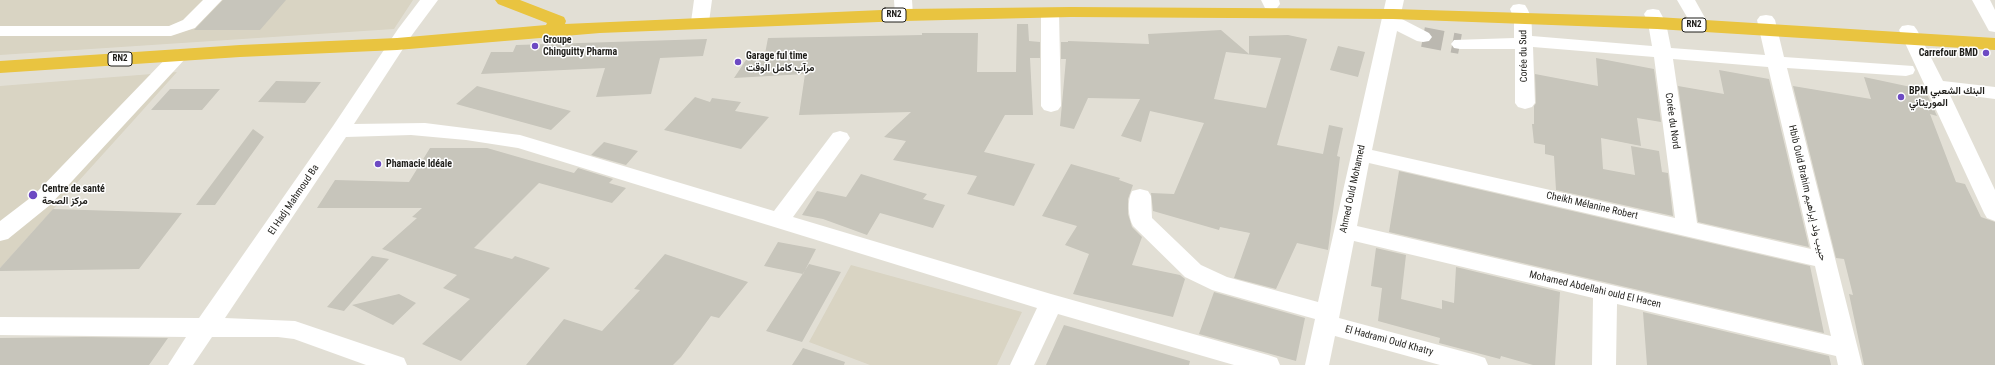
<!DOCTYPE html>
<meta charset="utf-8">
<style>
body{margin:0}
canvas{display:block;background:#e2dfd5}
</style>
<canvas width="1995" height="365"></canvas>
<script>
const context = document.querySelector('canvas').getContext('2d');
context.lineJoin = 'round';
function fillPath(path, color) { context.fillStyle = color; context.fill(path, 'evenodd'); }
function strokePath(path, color, width, dash) { context.strokeStyle = color; context.lineWidth = width; context.lineCap = dash ? 'butt' : 'round'; context.setLineDash(dash || []); context.stroke(path); }
function label(font, color, halo, rows, align = 'center') {
  context.font = font + ' "Roboto Condensed",Vazirmatn,sans-serif'; context.lineWidth = 3; context.setLineDash([]); context.textBaseline = 'middle'; context.strokeStyle = halo; context.fillStyle = color; for (const [text, x, y, turn = 0] of rows) {
    context.save(); context.translate(x, y); context.rotate((+turn || 0) * Math.PI / 180); context.textAlign = isNaN(turn) ? turn : align; if (halo) context.strokeText(text, 0, 0); context.fillText(text, 0, 0); context.restore();
  }
}
const built = new Path2D(`
 M0,0H413L394,29L0,55Z
 M177,72L133,121L0,268V86Z
 M851,265L1022,312L997,365H870L809,342Z`);
const building = new Path2D(`
 M223,0H286L260,30H194Z
 M1017,24H1028L1029,41L1040,42V58H1030L1033,115H1005L984,152L1035,164L1014,206L967,194L977,176L893,160L906,141L884,137L911,112L799,115L805,74L734,78L748,57L764,59L768,38L922,35V33H978L977,72H1016Z
 M1221,30L1249,54V36L1288,35L1307,39L1277,145L1323,154L1329,125L1343,128L1337,156L1340,157L1328,250L1297,243L1276,289L1234,278L1250,233L1220,227L1219,230L1153,211L1151,193L1174,194L1204,123L1150,111L1141,142L1121,136L1140,99L1088,98L1074,129L1060,126L1066,59H1061V42H1068V41L1149,44L1148,34ZM1226,52L1281,58L1266,108L1214,99Z
 M707,39L703,56L660,58L651,94L596,97L605,68L481,74L491,52H513L516,45Z
 M1338,46L1365,52L1358,77L1330,70Z
 M1596,58L1654,69L1661,122L1637,118L1641,146L1601,138L1603,169L1635,175L1631,146L1659,151L1662,172L1668,173L1673,216L1556,190L1554,156L1545,154V145L1534,143L1532,124H1534V106L1536,103L1535,74L1598,86Z
 M1719,70L1769,79L1809,247L1698,222L1678,86L1724,94Z
 M1864,77L1925,90L1937,116L1930,114L1956,182L1965,184L1981,217L1995,222V365H1864L1849,294L1853,295L1844,259L1836,258L1793,86L1871,99Z
 M276,81L321,82L305,103L258,102Z
 M477,86L571,111L551,130L456,104Z
 M170,89H220L202,110H151Z
 M695,97L710,102L712,98L741,102L735,111L769,117L741,149L664,130Z
 M253,129L264,137L215,205H196Z
 M604,142L638,151L626,165L591,155Z
 M430,148H487L574,173L578,168L613,179L609,183L626,188L612,203L539,183L474,248L512,259L515,256L550,268L461,361L422,344L470,299L443,288L457,275L382,249L417,218L412,217L422,208H317L335,180L409,182Z
 M1071,164L1120,178L1119,180L1133,185L1128,199V214L1132,227L1142,237L1132,265L1180,275L1185,279L1173,317L1073,294L1089,254L1065,245L1077,226L1042,216Z
 M1399,171L1810,266L1824,333L1389,232Z
 M861,174L927,194L923,199L945,205L933,228L880,213L867,235L823,219L802,215L817,191L846,197Z
 M53,209L182,213L139,269L0,271V268Z
 M778,242L816,249L803,274L764,266Z
 M1376,248L1406,255L1401,299L1442,309V300L1454,303L1456,267L1560,292L1555,365H1533L1501,356L1500,359L1439,343L1440,338L1378,321L1382,288L1371,286Z
 M665,254L748,282L719,318L711,316L681,357L673,365H526L564,319L602,331L640,290L634,289Z
 M372,256L389,259L344,311L327,307Z
 M809,264L841,272L802,342L766,331Z
 M1214,292L1305,318L1296,361L1199,334Z
 M399,294L416,303L393,325L352,305Z
 M1643,312L1829,356L1831,365H1647Z
 M1064,325L1190,361L1189,365H1046Z
 M0,338L84,337L168,338L149,365H0Z
 M803,348L845,362L844,365H792Z`);
const minorTunnel = new Path2D(`
 M1423,37L1460,44`);
const minor = new Path2D(`
 M203,0H222L195,28L171,36H0V26H169L183,20Z
 M420,0H438L412,35L354,124L425,123L520,135L774,211L833,133L840,131L847,133L850,138L793,217L1051,294L1268,355L1277,358L1280,365H1234L1058,314L1034,365H1010L1037,308L518,148L466,140L411,135L346,137L225,318L295,321L404,358L407,365H366L294,339L278,337H212L193,365H168L186,337L0,335V317L199,318L333,126L398,29Z
 M694,0H712L709,22L706,26L700,27L694,26L691,22Z
 M894,0H912L913,15L910,19L904,20L898,19L895,15Z
 M1261,0H1279L1280,4L1277,8L1271,9L1265,8Z
 M1386,0H1404L1400,18L1429,33L1432,37L1429,41L1423,42L1417,41L1397,31L1372,150L1675,218L1654,57L1533,47L1535,103L1532,107L1525,109L1518,107L1515,103V49H1460L1454,48L1451,44L1454,40L1514,38V19L1510,9L1513,5L1519,4L1525,5C1532,15 1532,25 1532,36L1652,46L1648,23L1644,14L1647,10L1653,9L1659,10L1666,23L1671,48L1765,55L1757,20L1760,16L1766,15L1772,16L1775,20L1784,57L1913,66L1915,70L1913,74L1906,76L1787,68L1862,365H1838L1836,356L1617,304L1616,365H1592L1593,298L1354,241L1339,318L1476,355L1485,358L1488,365H1440L1335,336L1329,365H1305L1315,319L1212,290L1185,277L1133,226C1128,217 1127,200 1132,191L1140,189L1148,191L1151,196L1152,218L1201,265L1227,277L1318,302ZM1673,59L1768,67L1811,249L1697,223ZM1369,163L1815,266L1831,336L1357,226Z
 M1677,0H1695L1709,25L1706,29L1700,30L1694,29Z
 M1972,0H1990L1995,10V32L1989,31Z
 M1050,8L1056,9L1059,13L1061,106L1058,110L1051,112L1044,110L1041,106V13L1044,9Z
 M1908,25L1914,26L1917,30L1943,81L1995,87V99L1949,93L1995,190V221L1987,218L1984,213L1899,30L1902,26Z
 M179,49L185,51L188,55L185,59L50,205L8,239L0,241V221L34,195L173,51Z`);
const highway = new Path2D(`
 M495,0H520L564,17L566,21L565,24L904,9L1071,7L1393,9L1657,17L1995,38V50L1657,29L1393,19L1071,17L904,21L600,33L397,50L240,57L0,73V61L240,45L397,38L546,25L547,23L498,4Z`);
const markers = [
 [535,46,4,"#6d4ac3"],
 [1986,53,4,"#6d4ac3"],
 [738,62,4,"#6d4ac3"],
 [1901,97,4,"#6d4ac3"],
 [378,164,4,"#6d4ac3"],
 [33,195,5,"#6d4ac3"]
];
const shields = [
 [894,15,24],
 [1694,25,24],
 [120,59,24]
];
const shieldNames = [
 ["RN2",894,15],
 ["RN2",1694,25],
 ["RN2",120,59]
];
const poiNames = [
 ["Groupe",543,40],
 ["Chinguitty Pharma",543,52],
 ["Carrefour BMD",1978,53,"right"],
 ["Garage ful time",746,56],
 ["مرآب كامل الوقت",746,68],
 ["BPM البنك الشعبي",1909,91],
 ["الموريتاني",1909,103],
 ["Phamacie Idéale",386,164],
 ["Centre de santé",42,189],
 ["مركز الصحة",42,201]
];
const streetNames = [
 ["Corée du Sud",1524,56,-91],
 ["Corée du Nord",1672,121,82],
 ["Ahmed Ould Mohamed",1353,189,-78],
 ["Hbib Ould Brahim حبيب ولد إبراهيم",1807,193,77],
 ["El Hadj Mahmoud Ba",294,200,-56],
 ["Cheikh Mélanine Robert",1592,206,13],
 ["Mohamed Abdellahi ould El Hacen",1595,290,13],
 ["El Hadrami Ould Khatry",1389,341,15]
];
fillPath(built, '#d9d4c3');
fillPath(building, '#c7c5bb');
strokePath(minorTunnel, '#bbb8b0', 20, [20, 10]);
fillPath(minor, '#fff');
fillPath(highway, '#e9c440');
for (const [x, y, r, color] of markers) { const dot = new Path2D(); dot.arc(x, y, r, 0, 2 * Math.PI); context.fillStyle = color; context.fill(dot); strokePath(dot, '#fff', 1.5); }
for (const [x, y, w] of shields) { const box = new Path2D(); box.roundRect(x - w / 2, y - 7, w, 14, 3); context.fillStyle = '#fff'; context.fill(box); strokePath(box, '#1f1e1a', 1); }
label('bold 9px', '#1f1e1a', null, shieldNames);
label('bold 10px', '#1f1e1a', '#fff', poiNames, 'left');
label('10px', '#1f1e1a', '#fff', streetNames);
</script>
